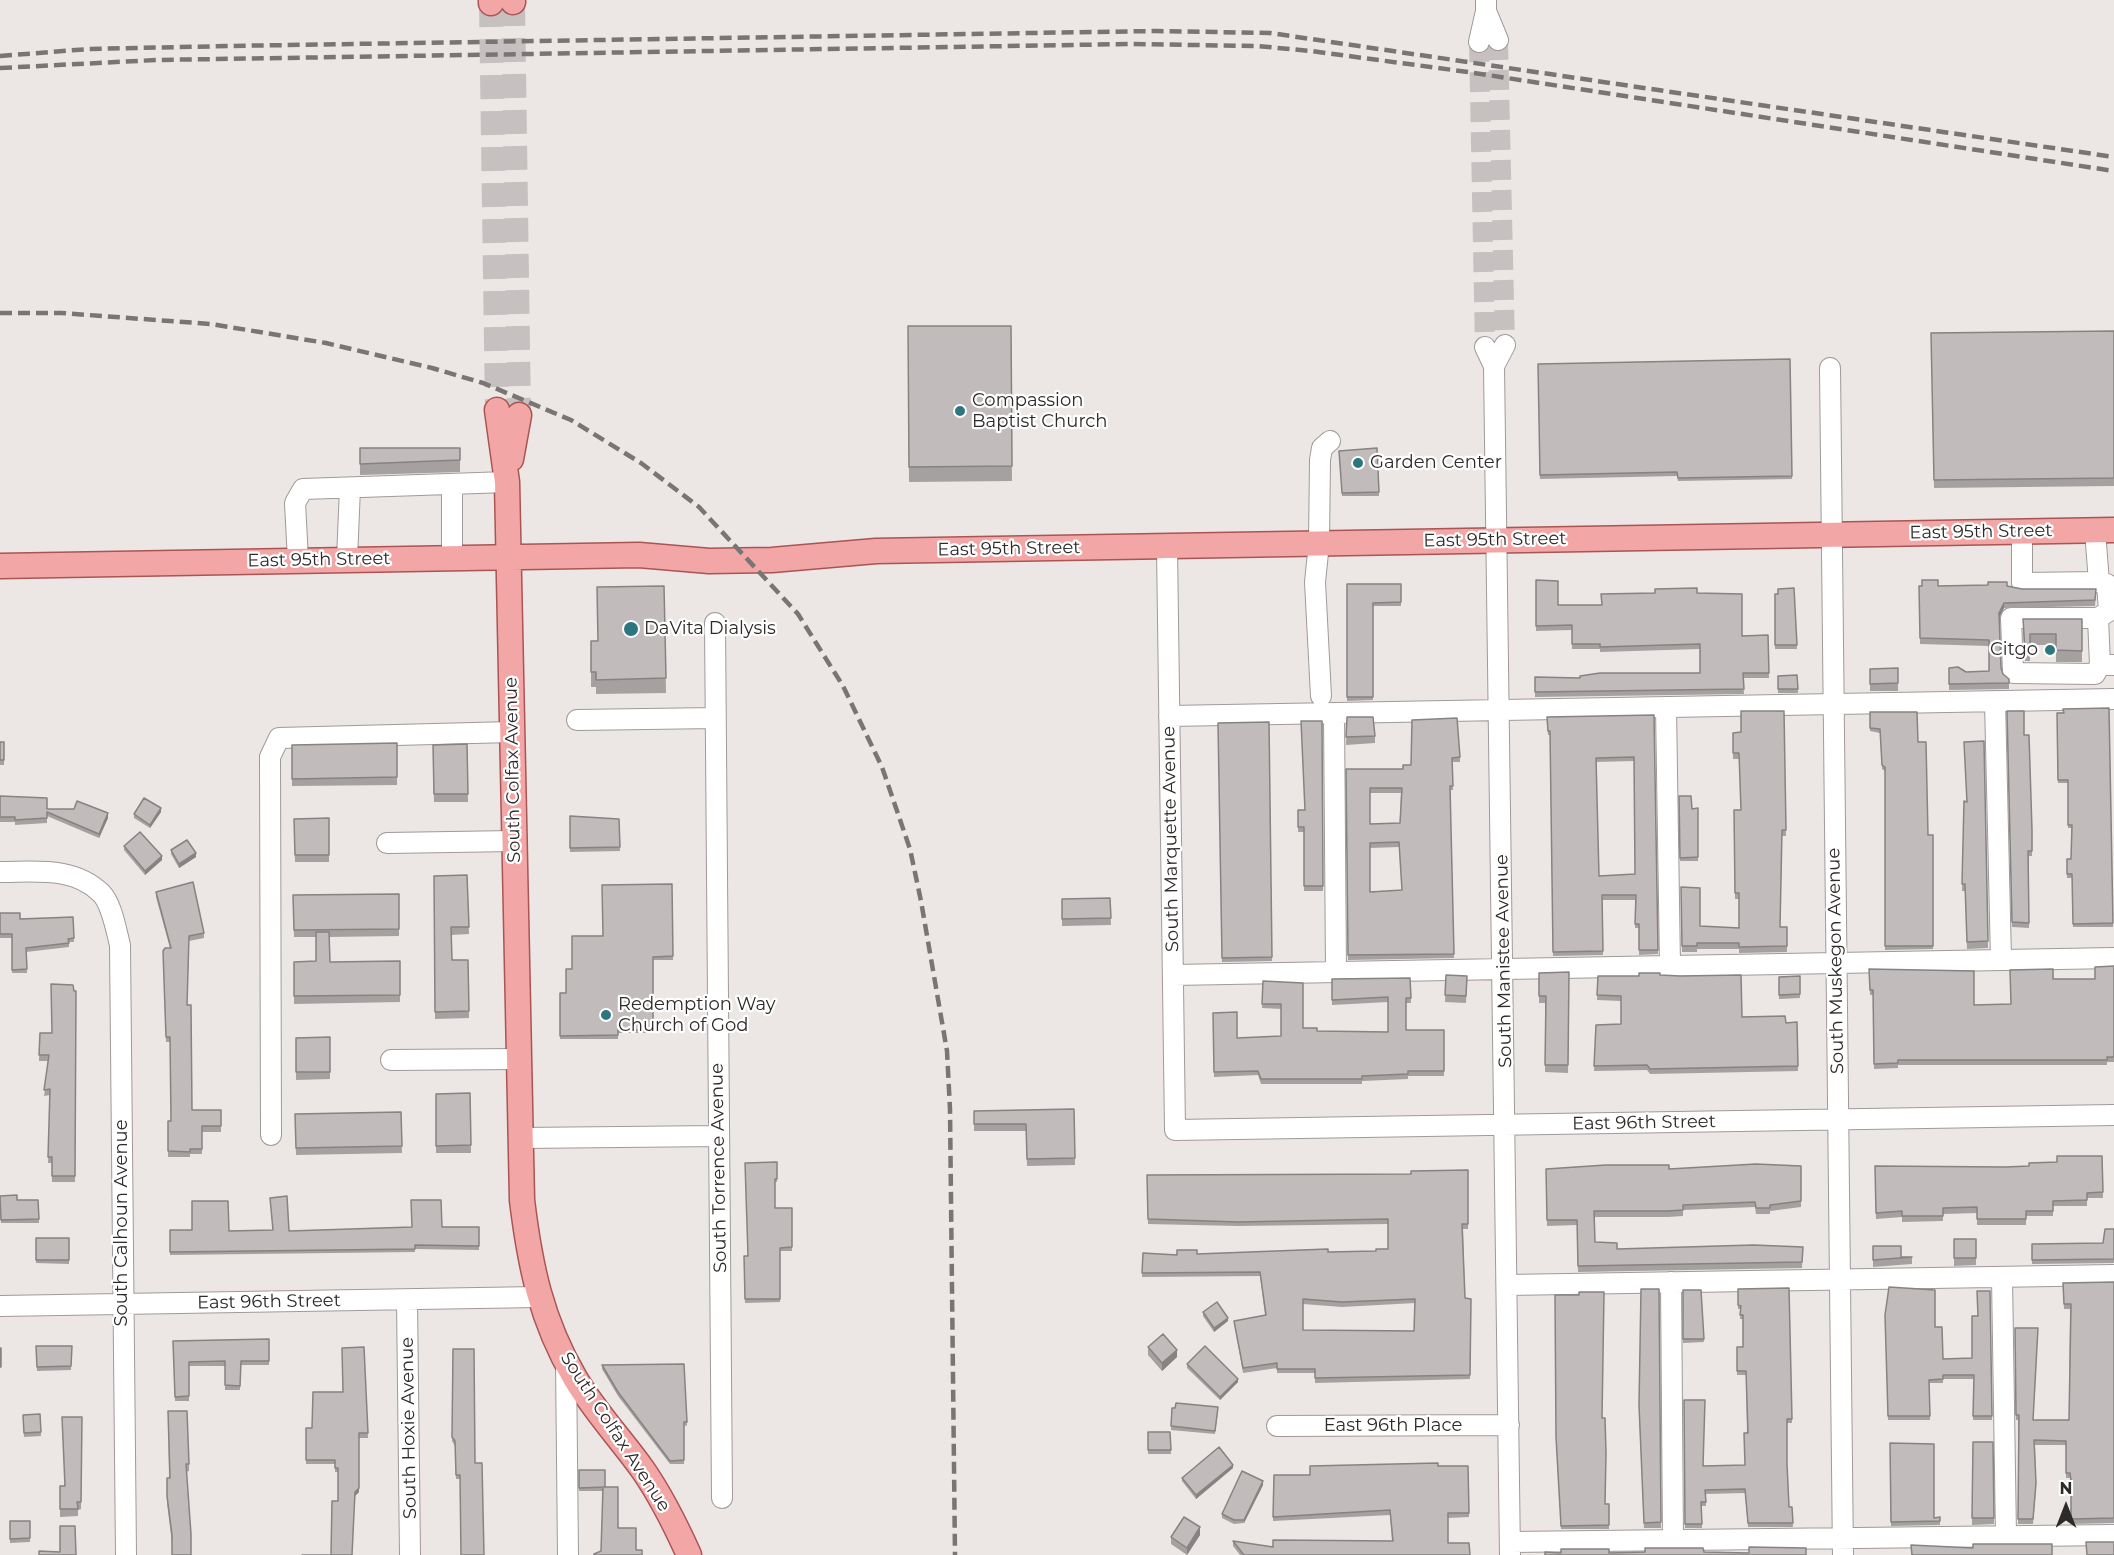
<!DOCTYPE html>
<style>
body{margin:0}
#map{position:relative;width:2114px;height:1555px;overflow:hidden;background:#ece6e5;font-family:Montserrat,sans-serif}
canvas{display:block}
.north{position:absolute;left:2036px;top:1477px;width:60px;height:60px;-webkit-text-stroke:4px #fff;paint-order:stroke;rotate:0deg;font-size:16px;font-weight:700;line-height:24px;text-align:center;color:#2d2b2a}
.north::after{content:'';display:block;margin:auto;width:21px;height:27px;background:#2d2b2a;clip-path:polygon(50% 0,100% 100%,50% 72%,0 100%)}
</style>
<div id="map">
<canvas width="2114" height="1555"></canvas>
<div class="north">N</div>
</div>
<script>
const context = document.querySelector('canvas').getContext('2d');
context.lineJoin = 'round';
function strokePath(path, color, width, dash) { context.strokeStyle = color; context.lineWidth = width; context.lineCap = dash ? 'butt' : 'round'; context.setLineDash(dash || []); context.stroke(path); }
function fillPath(path, color) { context.fillStyle = color; context.fill(path, 'evenodd'); }
function label(font, color, halo, rows, align = 'center') {
  context.font = font + ' Montserrat,sans-serif'; context.lineWidth = 4.5; context.setLineDash([]); context.textBaseline = 'middle'; context.strokeStyle = halo; context.fillStyle = color; for (const [text, x, y, turn = 0] of rows) {
    context.save(); context.translate(x, y); context.rotate((+turn || 0) * Math.PI / 180); context.textAlign = isNaN(turn) ? turn : align; if (halo) context.strokeText(text, 0, 0); context.fillText(text, 0, 0); context.restore();
  }
}
const minorTunnel = new Path2D(`
 M1498,40L1505,345
 M1479,42L1485,347`);
const majorTunnel = new Path2D(`
 M513,2L519,415
 M491,3L497,410`);
const minor = new Path2D(`
 M1486,11L1498,40
 M1479,42L1486,11V0
 M1485,347L1494,366L1510,1555
 M1494,366L1505,345
 M1830,368L1843,1555
 M2022,531V583L2099,582L2095,531
 M1167,547L1175,1130L2114,1115
 M452,557V484
 M347,559L350,488
 M298,560L295,503L303,489L507,482
 M2107,584L2109,611L2098,618L2100,665H2114
 M2098,618H2011L2013,673L2095,674L2100,665
 M715,623L722,1498
 M1321,696L1315,582L1319,543L1320,460L1322,448L1330,441
 M1995,701L2001,960
 M1666,707L1670,966
 M1334,713L1336,972
 M1169,716L2114,699
 M577,720L715,718
 M387,843L514,841
 M0,872C35,872 73,866 101,893C112,904 116,930 120,945L126,1555
 M1173,975L2114,958
 M391,1060L519,1059
 M271,1135L270,757L279,738L512,732
 M521,1138L719,1136
 M2002,1277L2006,1536
 M1671,1282L1673,1540
 M1507,1285L2114,1275
 M407,1300L410,1555
 M0,1306L538,1297
 M566,1360L568,1555
 M1277,1426L1509,1425
 M1510,1542L2114,1535`);
const major = new Path2D(`
 M512,0L513,2
 M491,3V0
 M497,410L507,482L522,1200C530,1266 541,1320 575,1378C595,1412 621,1439 643,1470C661,1496 676,1526 689,1555
 M511,459L519,415
 M0,566L639,555L709,561L772,560L876,551L2114,530`);
const rail = new Path2D(`
 M0,56L89,49L228,46L1156,31L1270,33L2114,157
 M0,68L156,60L467,55L1131,44L1257,46L1311,51L1468,72L2114,171
 M0,313H61L211,324L326,343L432,368L483,383L571,420L641,463L699,507L798,614L843,686L882,767L910,849L921,901L947,1051L950,1109L955,1555`);
const wall = new Path2D(`
 M908,326H1011L1012,481L909,482Z
 M2114,331V486L1934,488L1931,333Z
 M1790,359L1792,479L1678,481L1677,476L1540,479L1538,364Z
 M360,448H460V472L360,475Z
 M1377,448L1379,496H1342L1339,451Z
 M1536,580L1558,605H1601L1697,593L1742,636L1768,635L1769,678H1743L1744,694L1535,697V677L1580,678L1700,673V649L1600,652V649H1572V630L1536,631Z
 M1347,584H1401V606H1373V700L1347,701Z
 M664,586L666,693L596,694V687H591V641H598Z
 M1919,586H2007L2022,589L2096,594L2095,606L2004,608L1999,618L2001,668L2003,674L2009,679V689L1949,690V668L1966,672L1989,671V646L1920,644Z
 M1794,588L1797,649H1775V594H1778Z
 M2082,619V662H2056V645H2030V661H2025L2023,630Z
 M1898,668V691H1870V669Z
 M1797,675L1798,693H1778V676Z
 M2109,708L2113,927H2073L2072,878H2067V859H2071L2072,828H2068V783H2058L2057,713Z
 M1784,711L1786,836H1782L1780,927H1787V952L1739,953V949H1697V952H1682L1681,887L1700,926L1739,928V899H1735L1734,810H1741L1739,759H1733V733L1741,732Z
 M2007,711L2024,735L2032,830V856H2029V928L2012,927Z
 M1870,712L1918,742L1928,835H1933V949L1885,950V771L1882,769L1880,733L1870,731Z
 M1654,715L1658,954L1639,955V928H1635V900H1602L1603,955L1553,956L1550,735H1548L1547,717ZM1634,761L1635,874L1599,876L1596,762Z
 M1347,717L1375,736V743L1346,745Z
 M1412,720L1460,757V762H1452L1453,790H1450L1454,958L1348,960L1346,769H1403L1411,765ZM1370,793H1401L1400,823L1370,824ZM1399,847L1402,890L1370,892V848Z
 M1322,721L1323,891H1304V832H1298V810H1305Z
 M1269,722L1272,961L1222,962L1218,723Z
 M1984,741L1988,948L1967,949L1965,891H1962L1964,801L1967,802Z
 M0,742H4V765H0Z
 M397,743V785L292,786V745Z
 M467,744L468,802H434L433,745Z
 M0,796L47,809L108,818L99,838L47,816V823L15,825V822H0Z
 M1679,796L1692,809L1698,808V861H1680Z
 M161,812L150,828L134,818V814Z
 M570,816L619,819L620,851L570,852Z
 M329,818V862H295L294,819Z
 M124,846L162,860L145,875L124,850Z
 M171,850L196,857L179,868L171,854Z
 M467,875L469,934L451,935L452,960H468L469,1018L435,1019L434,876Z
 M672,884L673,960H653V1033H618V1039H560V993H566L572,969L603,936Z
 M156,892L204,933V938L189,941L187,1005L192,1110H221V1132H202V1154H190V1157H168V1121H171L170,1042H166L163,956L170,948L156,897Z
 M399,894V936L329,937L330,962L400,961V1002L294,1004V962L316,961V937H294L293,895Z
 M1110,898L1111,925L1062,926V899Z
 M0,913L20,919L73,917L74,942H69V947L26,952L27,973H12V938H0Z
 M2114,966V1062H2107V1065H1898V1068L1874,1069L1873,995H1870L1869,969L1974,1005L2011,1004L2053,979H2095Z
 M1569,972L1568,1073L1545,1072V1003H1539V973Z
 M1446,975L1467,976L1466,1003L1445,1002Z
 M1660,975L1742,1017L1786,1023L1797,1022L1798,1071L1650,1074L1647,1070L1594,1071L1596,1025L1621,1024V1001L1597,1000L1598,976H1639Z
 M1800,976V998L1779,999V977Z
 M1410,978L1411,1003H1406V1030H1444V1076H1408V1079L1362,1081V1084H1261L1258,1075L1214,1077L1213,1013L1237,1038L1281,1036V1009L1262,1008L1263,981L1303,1028L1317,1031L1388,1032V1002L1332,1005V979Z
 M74,991H76L75,1182H52V1163H48L50,1095L44,1096L49,1061H39L40,1033H52Z
 M330,1037V1079L296,1080V1038Z
 M470,1093L471,1153H436V1094Z
 M1074,1109L1075,1165L1027,1166L1026,1131H974V1111Z
 M401,1112L402,1153L296,1155L295,1114Z
 M2102,1156L2103,1198H2087V1206H2053V1216H2026V1225H1977V1213L1943,1214V1221L1902,1222V1217L1876,1219L1875,1166L2005,1167L2029,1166Z
 M777,1162V1182H775V1208H792V1251H780V1302L745,1303L744,1256H748Z
 M1801,1166V1207L1770,1211V1214H1756L1755,1207L1683,1210V1216L1668,1217H1594L1595,1242L1617,1249L1803,1247L1802,1268L1578,1272L1577,1225L1547,1226L1546,1169H1669Z
 M1468,1170V1229H1463L1465,1298L1471,1299L1470,1379L1315,1383V1373H1277V1368L1243,1373L1234,1321L1265,1315L1260,1276L1142,1277L1143,1253L1177,1255L1328,1252L1376,1251L1388,1249V1224L1238,1226L1148,1224L1147,1175L1411,1174ZM1415,1303L1414,1331L1303,1330V1304L1342,1307Z
 M0,1196L17,1200H38L39,1223H1Z
 M442,1227H479V1250L415,1249V1252L170,1255V1230L289,1231Z
 M2114,1229V1263L2032,1264V1244L2103,1243Z
 M36,1238H69V1264L36,1263Z
 M1954,1239H1976V1265L1954,1266Z
 M1873,1246L1901,1257H1912V1264L1873,1267Z
 M2114,1282V1523L2071,1524V1485L2070,1478H2066V1445H2035L2036,1488L2033,1524H2018V1420H2016L2015,1328L2033,1420H2069L2070,1309H2064L2063,1283Z
 M1789,1288L1792,1423H1787V1464L1789,1507H1792L1793,1527H1748L1745,1493L1706,1494V1506H1702V1528H1685L1684,1400L1704,1466L1745,1465L1747,1433L1746,1375H1737V1347H1743V1319H1740L1741,1309H1738V1289Z
 M1659,1289L1661,1528H1644L1639,1411Z
 M1683,1290H1701L1704,1342L1683,1343Z
 M1990,1291L1992,1420H1973L1974,1379H1943V1383H1929L1930,1420H1888L1885,1315L1935,1327L1943,1359L1972,1358L1978,1316Z
 M1203,1312L1228,1321L1214,1332L1203,1316Z
 M269,1339V1365H241L240,1390H225V1366H189V1401H175L173,1341Z
 M36,1346H72L71,1370L37,1371Z
 M364,1347L368,1438H359V1492L355,1496L331,1555L338,1501V1472H335V1464H306V1428H312L343,1392Z
 M1148,1347L1177,1357L1162,1371L1148,1355Z
 M453,1349L475,1463L460,1479H456L455,1446L452,1441Z
 M684,1364L687,1426L684,1425V1464H670L618,1396L602,1369V1365Z
 M1187,1364L1238,1382L1220,1400L1187,1368Z
 M1172,1408L1218,1411L1215,1434L1171,1430Z
 M168,1411L189,1464V1471L186,1472L172,1543L167,1503V1478H169Z
 M40,1414L41,1436L24,1437L23,1415Z
 M82,1417L81,1509L78,1510V1516L60,1517V1486H64Z
 M1602,1418L1605,1504H1609V1529H1561L1556,1441Z
 M1148,1432H1170L1171,1454H1148Z
 M1973,1442H1993L1994,1524L1972,1525Z
 M1890,1443L1934,1518L1940,1517V1525L1891,1526Z
 M1438,1466H1468L1469,1517L1448,1518V1543L1470,1555H1240L1233,1546V1541L1273,1547L1392,1541L1390,1515L1273,1521L1274,1475H1310Z
 M1233,1468L1196,1499L1182,1481V1478Z
 M579,1470H605L601,1551L603,1491H579Z
 M1263,1485L1244,1523L1234,1524L1222,1518V1514Z
 M10,1521H30V1542L10,1543Z
 M1200,1535L1187,1555L1171,1544V1537Z`);
const shadedWall = new Path2D(`
 M2004,603V608L1999,618V613Z
 M161,808V812L150,828V825Z
 M108,813V818L99,838V834Z
 M196,853V857L179,868V864Z
 M162,856V860L145,875V871Z
 M1228,1318V1321L1214,1332V1328Z
 M1177,1350V1357L1162,1371V1363Z
 M1238,1379V1382L1220,1400V1397Z
 M1233,1465V1468L1196,1499V1495Z
 M1263,1481V1485L1244,1523V1520Z
 M359,1488V1492L355,1496V1492Z
 M1200,1527V1535L1187,1555V1548Z`);
const building = new Path2D(`
 M908,326H1011L1012,466L909,467Z
 M2114,331V478L1934,480L1931,333Z
 M1790,359L1792,476L1678,478L1677,472L1540,475L1538,364Z
 M360,448H460V460L360,464Z
 M1377,448L1379,492L1342,493L1339,451Z
 M1536,580L1558,581V605H1602L1601,594L1655,593V589L1697,588V593L1742,594V636L1768,635L1769,673H1743L1744,689L1535,692V677L1580,678V676L1600,673H1700V644L1600,647V644H1572V625L1536,626Z
 M1922,580H1938V586L1988,585V582H2007V586L2022,589H2096L2095,600L2004,603L1999,613L2001,668L2003,674L2009,679V683L1949,684V668L1958,667L1966,672L1989,671V640L1920,638L1919,586H1922Z
 M1347,584H1401V602L1373,603V697H1347Z
 M664,586L666,678L596,680V672H591V641H598L597,587Z
 M1794,588L1797,645H1775V594H1778V589Z
 M2023,619H2082V651L2056,650V634H2030V650H2025Z
 M1898,668V683L1870,684V669Z
 M1797,675L1798,689H1778V676Z
 M2109,708L2113,923L2073,924L2072,874H2067V859H2071L2072,825H2068V780H2058L2057,713H2064L2063,709Z
 M1741,711H1784L1786,830H1782L1780,927H1787V946L1739,947V943H1697V946H1682L1681,887L1700,888V926L1739,928V893H1735L1734,810H1741L1739,753H1733V733L1741,732Z
 M2007,711H2024V735H2029L2032,830V851H2028L2029,923L2012,922Z
 M1870,712H1917L1918,742H1926L1928,835H1933V946H1885V767L1882,765L1880,729L1870,728Z
 M1654,715L1658,950H1639V924H1635L1636,895H1602L1603,951L1553,952L1550,731H1548L1547,717ZM1634,757L1635,874L1599,876L1596,758Z
 M1347,717H1373L1375,736L1346,737Z
 M1457,718L1460,757L1452,758L1453,786H1450L1454,954L1348,955L1346,769H1403V765H1411L1412,720ZM1370,788H1402L1400,823L1370,824ZM1399,842L1402,890L1370,892V843Z
 M1301,721H1322L1323,886H1304V827H1298V810H1305Z
 M1269,722L1272,957L1222,958L1218,723Z
 M1984,741L1988,941L1967,942L1965,884H1962L1964,801L1967,802L1964,742Z
 M0,742H4V760H0Z
 M397,743V777L292,779V745Z
 M467,744L468,794H434L433,745Z
 M0,796L47,798V809H74L77,801L108,813L99,834L47,812V818L15,820V817H0Z
 M1679,796H1691L1692,809L1698,808V857L1680,858Z
 M144,798L161,808L150,825L134,814Z
 M570,816L619,819L620,847L570,848Z
 M329,818V855H295L294,819Z
 M140,832L162,856L145,871L124,846Z
 M187,840L196,853L179,864L171,850Z
 M467,875L469,927H451L452,960H468L469,1011L435,1012L434,876Z
 M193,882L204,933L189,936L187,1005H191L192,1110H221V1126H202V1149H190V1152L168,1151V1121H171L170,1037H166L163,951L165,948H171L156,892Z
 M672,884L673,956L653,957V1030H618V1035L560,1036V993H566V969H572V936H603L602,885Z
 M399,894V929L294,930L293,895Z
 M1110,898L1111,918L1062,919V899Z
 M0,913H20V919L73,917L74,938L68,939L69,943L26,948L27,969L12,970V934H0Z
 M316,932H329L330,962L400,961V995L294,996V962L316,961Z
 M2114,966V1057H2107V1060H1898V1063L1874,1064L1873,990H1870L1869,969L1974,971V1005L2011,1004L2010,970L2053,969V979H2095V967Z
 M1569,972L1568,1065H1545L1546,996H1539V973Z
 M1639,973H1660V975L1680,976L1741,975L1742,1017L1785,1016L1786,1023L1797,1022L1798,1066L1650,1069L1647,1065L1594,1066L1596,1025L1621,1024V996L1597,995L1598,976H1639Z
 M1446,975L1467,976L1466,996L1445,995Z
 M1800,976V994L1779,995V977Z
 M1410,978L1411,998H1406V1030H1444V1071H1408V1074L1362,1076V1079H1261L1258,1071L1214,1072L1213,1013L1237,1012V1038L1281,1036V1004H1262L1263,981L1303,983V1028H1317V1031L1388,1032V997L1332,1000V979Z
 M51,984L73,985L74,991H76L75,1176H52V1157H48L50,1089L44,1090L49,1055H39L40,1033H52Z
 M330,1037V1072H296V1038Z
 M470,1093L471,1145L436,1146V1094Z
 M1074,1109L1075,1158L1027,1159L1026,1124H974V1111Z
 M401,1112L402,1146L296,1148L295,1114Z
 M2057,1156H2102L2103,1192L2087,1193V1200L2053,1201V1211H2026V1219H1977V1207L1943,1208V1216H1902V1211L1876,1213L1875,1166L2005,1167L2029,1166V1163L2057,1162Z
 M777,1162V1179H775V1208H792V1247L780,1248V1299H745L744,1256H748L745,1163Z
 M1756,1164L1801,1166V1201L1770,1205V1208H1756L1755,1202L1683,1205V1210L1668,1211H1594L1595,1242L1617,1243V1249L1753,1245L1803,1247L1802,1262L1578,1266L1577,1220H1547L1546,1169L1606,1165H1669V1169Z
 M1468,1170V1224H1462L1465,1298L1471,1299L1470,1375L1315,1378V1369H1277V1363L1243,1368L1234,1321L1266,1315L1260,1272L1142,1273L1143,1253L1177,1255V1250H1197V1254L1328,1249V1252L1376,1251V1249H1388V1219L1238,1222L1148,1219L1147,1175L1411,1174V1171ZM1303,1299L1342,1302L1415,1299L1414,1331L1303,1330Z
 M17,1195V1200H38L39,1219L1,1220L0,1196Z
 M287,1196L289,1231L412,1227L411,1200H441L442,1227H479V1246L415,1245V1249L170,1252V1230H192V1201H228L229,1231L273,1230L270,1198Z
 M2105,1229H2114V1259L2032,1260V1244L2103,1243Z
 M36,1238H69V1260H36Z
 M1954,1239H1976V1258H1954Z
 M1873,1246H1901V1257H1912L1873,1260Z
 M2114,1282V1518L2071,1519V1480L2070,1473H2066V1441L2034,1440L2036,1483L2033,1519H2018L2019,1415H2016L2015,1328H2038L2033,1420H2069L2071,1304H2064L2063,1283Z
 M1889,1287L1935,1290V1327H1942L1943,1359L1972,1358V1316H1978L1977,1291H1990L1992,1416H1973L1974,1375H1943V1379L1929,1380L1930,1416H1888L1885,1315Z
 M1789,1288L1792,1419H1787V1464L1789,1507H1792L1793,1523H1748L1745,1489L1705,1490L1706,1502H1701L1702,1524H1685L1684,1400H1705L1703,1466L1745,1465L1744,1433H1748L1746,1371H1737V1347H1743V1315H1740L1741,1306L1738,1305V1289Z
 M1641,1289H1659L1661,1522L1644,1523L1639,1405Z
 M1683,1290H1701L1704,1339H1683Z
 M1579,1292H1604L1602,1418H1605L1606,1453L1605,1504H1609V1525L1561,1526L1556,1437L1555,1295H1579Z
 M1217,1302L1228,1318L1214,1328L1203,1312Z
 M1163,1334L1177,1350L1162,1363L1148,1347Z
 M269,1339V1361H241L240,1386L225,1385V1361L189,1362V1396L175,1397L173,1341Z
 M36,1346H72L71,1366L37,1367Z
 M1205,1346L1238,1379L1220,1397L1187,1364Z
 M364,1347L368,1433H359V1488L355,1492L352,1555H302H331L332,1501H338V1468H335V1460H306V1428H312L313,1392H343L342,1348Z
 M0,1348H1V1367H0Z
 M453,1349H474L475,1463H482L484,1555H461L460,1475H456L455,1441L452,1437Z
 M684,1364L687,1422H684V1460L670,1461L618,1392L602,1365Z
 M1176,1403L1218,1407L1215,1431L1171,1426L1172,1408H1175Z
 M168,1411H187L189,1464H186L191,1534V1555H172V1535L167,1496V1478H170Z
 M40,1414L41,1432L24,1433L23,1415Z
 M62,1417H82L81,1502H77L78,1509H60V1486H65Z
 M1148,1432H1170L1171,1450H1148Z
 M1973,1442H1993L1994,1518H1972Z
 M1890,1443L1934,1444V1518L1940,1517V1521L1891,1522Z
 M1219,1447L1233,1465L1196,1495L1182,1478Z
 M1438,1463V1466H1468L1469,1513H1448V1543H1469L1470,1555H1244L1233,1541L1273,1547V1540L1393,1541L1390,1510L1273,1517L1274,1475H1310V1466Z
 M579,1470H605V1487L579,1488Z
 M1242,1471L1263,1481L1244,1520H1234L1222,1514Z
 M603,1487H618V1528H636V1550H642V1555H594V1554L601,1551Z
 M1184,1517L1200,1527L1187,1548L1171,1537Z
 M10,1521H30V1538L10,1539Z
 M60,1526H75L76,1555H39V1551L60,1552Z
 M2086,1542H2114V1555H2087Z
 M1973,1544H2052V1555H1912L1911,1545L1973,1548Z
 M1749,1547L1806,1548V1555H1545V1552L1561,1553V1549H1609V1553L1645,1552V1548H1703L1704,1552L1749,1553Z`);
const markers = [
 [960,411,6,"#2e767f"],
 [1358,463,6,"#2e767f"],
 [631,629,8,"#2e767f"],
 [2050,650,6,"#2e767f"],
 [606,1015,6,"#2e767f"]
];
const poiNames = [
 ["Compassion",972,401],
 ["Baptist Church",972,422],
 ["Garden Center",1370,463],
 ["DaVita Dialysis",644,629],
 ["Citgo",2038,650,"right"],
 ["Redemption Way",618,1005],
 ["Church of God",618,1026]
];
const streetNames = [
 ["East 95th Street",1981,532,-1],
 ["East 95th Street",1495,540,-1],
 ["East 95th Street",1009,549,-1],
 ["East 95th Street",319,560,-1],
 ["South Colfax Avenue",513,770,-91],
 ["South Marquette Avenue",1171,839,-91],
 ["South Manistee Avenue",1504,961,-91],
 ["South Muskegon Avenue",1836,961,-91],
 ["East 96th Street",1644,1123,-1],
 ["South Torrence Avenue",719,1168,-91],
 ["South Calhoun Avenue",122,1223,-90],
 ["East 96th Street",269,1302,-1],
 ["East 96th Place",1393,1426],
 ["South Hoxie Avenue",409,1428,-91],
 ["South Colfax Avenue",615,1432,57]
];
strokePath(minorTunnel, '#c6c1c0', 20, [20, 10]);
strokePath(majorTunnel, '#c6c1c0', 24, [24, 12]);
strokePath(minor, '#a09a9a', 22);
strokePath(major, '#a85554', 27);
strokePath(minor, '#fff', 20);
strokePath(major, '#f2a7a6', 24);
strokePath(rail, '#797574', 4.5, [12, 6]);
fillPath(wall, '#a6a1a1');
fillPath(shadedWall, '#878383');
fillPath(building, '#c1bbbb');
strokePath(building, '#878383', 1.5);
for (const [x, y, r, color] of markers) { const dot = new Path2D(); dot.arc(x, y, r, 0, 2 * Math.PI); context.fillStyle = color; context.fill(dot); strokePath(dot, '#fff', 2); }
label('18px', '#2d2b2a', '#fff', poiNames, 'left');
label('18px', '#2d2b2a', '#fff', streetNames);
</script>
